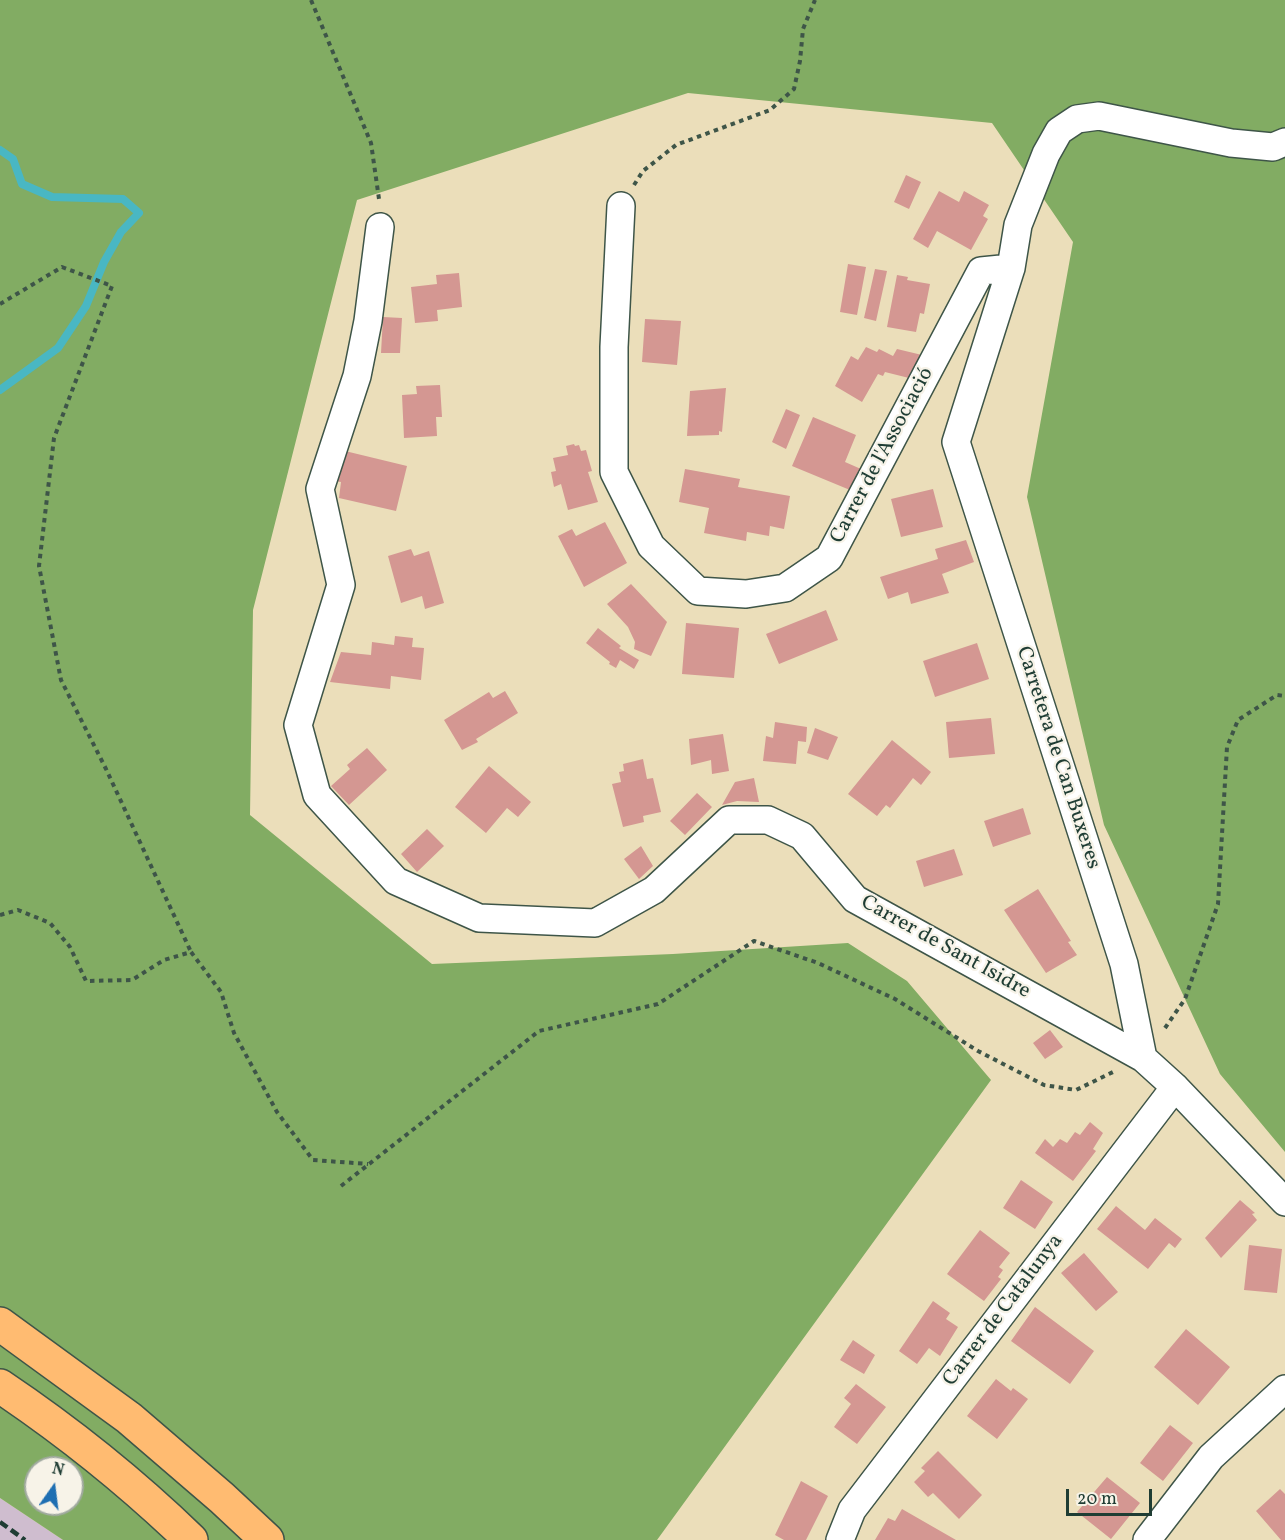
<!DOCTYPE html>
<meta charset="utf-8">
<style>
body{margin:0}
#map{position:relative;width:1285px;height:1540px;overflow:hidden;background:#ebdeba;font-family:Vollkorn,serif}
canvas{display:block}
.north{position:absolute;left:24px;top:1456px;width:60px;height:60px;box-sizing:border-box;background:#f7f3e8;border:2px solid #a1aaa0;border-radius:50%;rotate:14deg;font-size:16px;font-weight:700;line-height:24px;text-align:center;color:#1f3d34}
.north::after{content:'';display:block;margin:auto;width:21px;height:27px;background:#1f6fb2;clip-path:polygon(50% 0,100% 100%,50% 72%,0 100%)}
.scale{position:absolute;left:1066px;top:1489px;width:86px;height:27px;box-sizing:border-box;border:3px solid #1f3d34;border-top:0;padding-left:8px;font-size:18px;line-height:21px;white-space:nowrap;color:#1f3d34;-webkit-text-stroke:4px #f7f3e8;paint-order:stroke}
</style>
<div id="map">
<canvas width="1285" height="1540"></canvas>
<div class="north">N</div>
<div class="scale">20 m</div>
</div>
<script>
const context = document.querySelector('canvas').getContext('2d');
context.lineJoin = 'round';
function fillPath(path, color) { context.fillStyle = color; context.fill(path, 'evenodd'); }
function strokePath(path, color, width, dash) { context.strokeStyle = color; context.lineWidth = width; context.lineCap = dash ? 'butt' : 'round'; context.setLineDash(dash || []); context.stroke(path); }
function label(font, color, halo, rows, align = 'center') {
  context.font = font + ' Vollkorn,serif'; context.lineWidth = 4.5; context.setLineDash([]); context.textBaseline = 'middle'; context.strokeStyle = halo; context.fillStyle = color; for (const [text, x, y, turn = 0] of rows) {
    context.save(); context.translate(x, y); context.rotate((+turn || 0) * Math.PI / 180); context.textAlign = isNaN(turn) ? turn : align; if (halo) context.strokeText(text, 0, 0); context.fillText(text, 0, 0); context.restore();
  }
}
const industrial = new Path2D(`
 M0,1498L63,1540H0Z`);
const forest = new Path2D(`
 M0,0H1285V1152L1220,1074L1104,825L1027,497L1073,242L992,123L688,93L357,200L253,610L250,815L432,964L673,954L848,943L907,981L991,1080L657,1540H63L0,1498ZM36,1468H72V1504H36Z`);
const stream = new Path2D(`
 M0,150L13,159L22,184L52,197L123,199L139,213L121,232L104,262L86,306L58,348L0,390`);
const building = new Path2D(`
 M906,175L921,182L909,209L894,202Z
 M939,191L959,202L964,191L989,205L983,216L988,219L971,250L937,231L928,248L913,239Z
 M848,264L866,267L857,315L840,312Z
 M875,269L887,271L876,321L864,318Z
 M459,273L462,307L437,310L438,321L415,323L411,287L437,284L436,275Z
 M897,275L908,277L907,280L930,284L924,314L920,313L916,332L887,327Z
 M383,317L402,318L400,353H381Z
 M645,319L681,321L677,365L642,362Z
 M866,347L877,352L879,349L893,356L897,349L922,355L909,378L885,372L883,376L878,374L862,402L835,386L851,356L858,360Z
 M440,385L442,417H436L437,436L404,438L402,395L417,394L416,386Z
 M726,388L722,432L719,431V435L687,436L690,391Z
 M786,409L800,415L786,449L772,442Z
 M813,417L856,435L845,462L861,469L850,490L792,466Z
 M574,444L575,446L579,445L581,451L586,450L592,471L588,472L598,502L568,510L561,484L554,487L551,472L556,471L553,458L568,455L566,446Z
 M345,451L407,466L396,511L339,498L341,482L335,481Z
 M685,469L740,479L738,487L790,496L784,529L770,526L769,536L747,532L746,541L704,533L709,508L679,502Z
 M933,489L943,527L901,537L891,499Z
 M605,522L627,563L584,587L558,536L572,529L576,536Z
 M966,540L974,562L942,574L949,593L911,604L908,592L888,599L880,577L938,559L935,549Z
 M411,549L414,556L429,551L444,603L425,609L422,596L401,603L388,556Z
 M631,584L667,622L651,656L634,649L635,642L628,627L607,604Z
 M826,610L838,640L779,664L766,634Z
 M686,623L739,628L734,678L682,674Z
 M598,628L621,646L619,648L639,660L634,669L620,660L616,668L609,664L610,662L586,643Z
 M395,636L413,638L412,647L424,648L421,680L391,676L390,689L330,682L341,652L371,655L372,642L394,645Z
 M977,643L989,679L935,697L923,661Z
 M505,691L518,713L476,739L478,742L462,750L444,720L489,692L493,698Z
 M991,718L995,754L949,758L946,722Z
 M775,722L807,727L806,742L798,741L796,764L763,761L766,736L773,738Z
 M815,728L838,737L828,760L807,753Z
 M723,734L729,771L712,774L711,760L691,765L689,739Z
 M892,740L931,772L921,785L913,778L890,808L886,805L877,816L848,794Z
 M367,748L387,770L349,805L331,786L350,769L347,765Z
 M643,759L647,779L653,778L661,812L643,816L644,822L623,827L612,784L621,782L619,772L624,771L623,764Z
 M489,766L531,802L518,817L507,808L486,833L455,807Z
 M754,778L759,802L737,801L722,805L735,782Z
 M697,793L712,807L685,835L670,821Z
 M1023,808L1031,834L993,847L984,821Z
 M427,829L444,846L417,872L401,854Z
 M641,846L653,866L639,879L624,859Z
 M954,849L963,875L924,887L916,861Z
 M1038,889L1071,941L1068,942L1077,955L1046,973L1004,910Z
 M1050,1030L1063,1047L1045,1059L1033,1043Z
 M1090,1122L1103,1133L1093,1149L1096,1151L1073,1181L1035,1153L1045,1139L1053,1147L1060,1139L1067,1143L1075,1132L1080,1135Z
 M1021,1180L1053,1202L1035,1229L1003,1208Z
 M1240,1200L1255,1213L1252,1214L1257,1220L1221,1258L1205,1238Z
 M1116,1206L1145,1230L1155,1218L1182,1239L1175,1248L1169,1243L1148,1269L1097,1229Z
 M980,1230L1010,1253L999,1267L1003,1270L998,1277L1001,1279L984,1301L947,1274Z
 M1249,1245L1282,1249L1277,1293L1244,1290Z
 M1084,1253L1118,1292L1096,1311L1061,1273Z
 M933,1301L950,1313L946,1319L958,1327L940,1356L929,1348L917,1364L899,1351Z
 M1035,1307L1094,1351L1070,1384L1011,1341Z
 M1186,1329L1230,1367L1198,1405L1154,1367Z
 M853,1340L875,1355L864,1374L840,1360Z
 M996,1379L1011,1391L1013,1388L1028,1399L997,1439L967,1416Z
 M856,1384L886,1407L857,1444L834,1427L851,1404L844,1398Z
 M1170,1425L1193,1443L1163,1481L1140,1463Z
 M938,1451L982,1495L959,1519L933,1493L928,1497L914,1482L925,1471L921,1468Z
 M1107,1477L1140,1503L1111,1539L1077,1512Z
 M801,1481L828,1496L806,1540H784L775,1535Z
 M1280,1489L1285,1494V1540H1281L1256,1511Z
 M902,1509L956,1540H875L888,1518L895,1521Z`);
const path = new Path2D(`
 M311,0L371,143L379,199
 M634,185L643,171L676,145L770,110L794,89L800,61L803,29L815,0
 M0,304L62,267L112,286L54,438L39,566L61,680L106,769L191,952
 M0,915L18,910L50,923L70,947L86,981L132,980L164,960L191,952L221,992L234,1033L277,1112L313,1160L368,1164
 M1165,1028L1185,999L1218,904L1227,747L1238,720L1277,695L1285,696
 M341,1186L539,1031L658,1004L754,941L818,963L895,999L978,1051L1044,1085L1076,1090L1113,1072`);
const minor = new Path2D(`
 M621,206L614,347V472L651,546L698,591L746,594L785,588L829,558L981,271L1011,268
 M380,227L368,321L357,376L320,489L341,585L298,725L317,795L396,881L479,918L595,923L654,890L729,820H768L802,836L855,899L1143,1058L1175,1087L1285,1202
 M1143,1058L1124,964L956,442L1011,268L1018,225L1046,154L1059,131L1077,119L1099,116L1231,143L1273,147L1285,142
 M840,1540L852,1510L1175,1087
 M1147,1540L1211,1457L1285,1389`);
const motorway = new Path2D(`
 M0,1324L129,1418L222,1498L267,1540
 M0,1386C67,1431 133,1484 191,1540`);
const rail = new Path2D(`
 M0,1522L25,1540`);
const streetNames = [
 ["Carrer de l'Associació",883,456,-62],
 ["Carretera de Can Buxeres",1057,758,72],
 ["Carrer de Sant Isidre",945,948,29],
 ["Carrer de Catalunya",1004,1311,-53]
];
fillPath(industrial, '#cfbdcf');
fillPath(forest, '#82ac63');
strokePath(stream, '#49b7c3', 8);
fillPath(building, '#d49792');
strokePath(minor, '#3e5548', 30);
strokePath(motorway, '#3e5548', 36);
strokePath(path, '#3e5548', 4, [4.5, 4.5]);
strokePath(minor, '#fff', 27);
strokePath(motorway, '#ffbb71', 33);
strokePath(rail, '#1f3d34', 4.5, [9, 4.5]);
label('21px', '#1f3d34', '#f7f3e8', streetNames);
</script>
